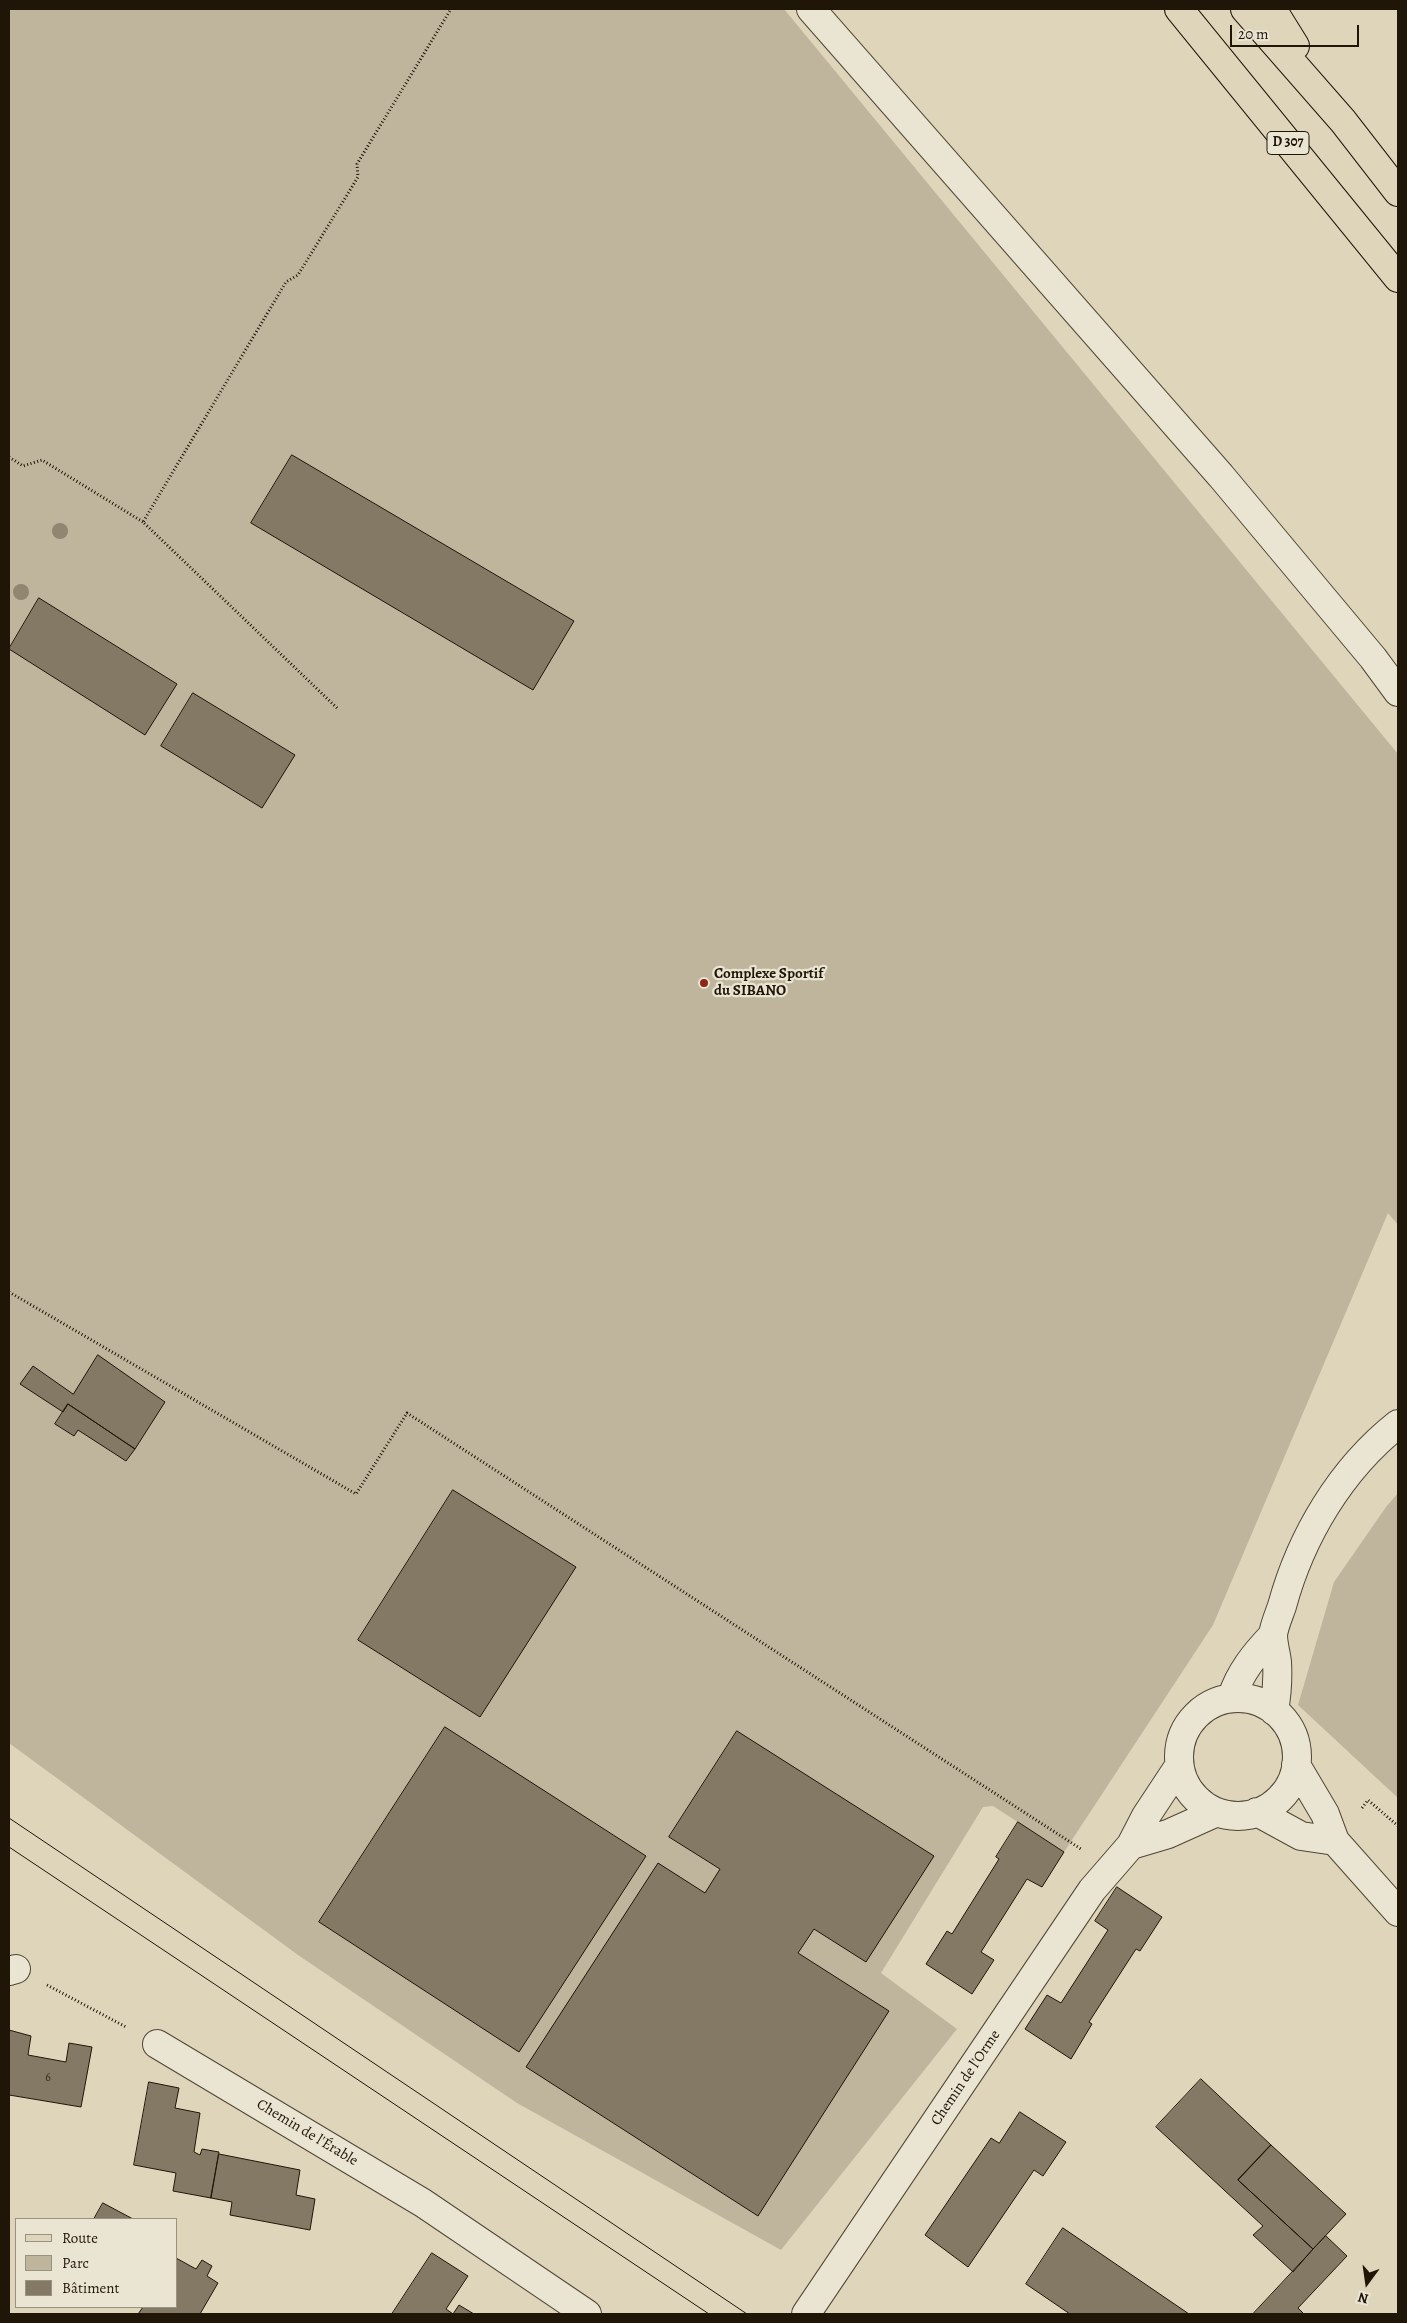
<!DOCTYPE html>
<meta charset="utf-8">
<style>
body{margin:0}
#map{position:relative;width:1407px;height:2323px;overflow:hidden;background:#dfd5bb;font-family:Alegreya,serif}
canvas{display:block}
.frame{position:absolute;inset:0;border:10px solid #201608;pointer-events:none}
.legend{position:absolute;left:15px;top:2218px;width:162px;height:90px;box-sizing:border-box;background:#eae4d3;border:1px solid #999282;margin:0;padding:6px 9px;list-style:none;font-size:15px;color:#201608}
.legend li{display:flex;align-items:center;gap:10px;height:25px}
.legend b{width:25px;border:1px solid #999282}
.north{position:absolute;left:1342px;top:2258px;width:50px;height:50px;-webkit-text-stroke:4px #eae4d3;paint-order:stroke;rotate:194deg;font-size:14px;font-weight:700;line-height:20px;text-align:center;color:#201608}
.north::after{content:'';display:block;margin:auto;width:18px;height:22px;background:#201608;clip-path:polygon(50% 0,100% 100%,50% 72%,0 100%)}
.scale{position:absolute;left:1230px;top:25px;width:129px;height:22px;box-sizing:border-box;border:2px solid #201608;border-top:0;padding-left:6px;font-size:15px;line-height:18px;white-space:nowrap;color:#201608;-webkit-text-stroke:4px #eae4d3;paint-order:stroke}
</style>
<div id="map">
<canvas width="1407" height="2323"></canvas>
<div class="frame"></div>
<ul class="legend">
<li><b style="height:6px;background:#dfd5bb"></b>Route</li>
<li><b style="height:14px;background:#bfb59d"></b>Parc</li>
<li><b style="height:14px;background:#837965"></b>Bâtiment</li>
</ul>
<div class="north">N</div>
<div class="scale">20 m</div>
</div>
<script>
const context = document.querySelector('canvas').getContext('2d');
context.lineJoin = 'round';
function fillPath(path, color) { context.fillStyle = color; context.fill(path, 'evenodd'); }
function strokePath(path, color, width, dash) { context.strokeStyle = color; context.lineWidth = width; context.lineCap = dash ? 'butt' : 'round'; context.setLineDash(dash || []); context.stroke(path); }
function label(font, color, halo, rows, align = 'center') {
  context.font = font + ' Alegreya,serif'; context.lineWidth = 4.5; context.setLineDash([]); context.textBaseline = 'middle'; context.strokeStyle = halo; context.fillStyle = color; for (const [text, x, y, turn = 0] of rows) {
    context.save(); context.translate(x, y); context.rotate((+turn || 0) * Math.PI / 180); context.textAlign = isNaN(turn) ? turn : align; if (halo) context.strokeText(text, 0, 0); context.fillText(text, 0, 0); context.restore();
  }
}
const green = new Path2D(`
 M9,9H784L1398,754V1225L1388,1213L1213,1625L1064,1852L993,1806L983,1807L881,1973L957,2029L781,2250L517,2103L298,1955L9,1743Z
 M1398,1493V1798L1298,1705L1334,1582L1386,1507Z`);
const building = new Path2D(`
 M292,455L574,621L533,690L251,523Z
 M39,598L177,684L145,735L9,649Z
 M193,693L295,755L262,808L161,746Z
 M98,1355L165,1402L135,1449L68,1404L63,1412L20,1384L33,1366L73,1394Z
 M68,1404L135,1449L126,1461L78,1430L74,1436L55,1424Z
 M453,1490L576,1567L480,1717L358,1640Z
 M445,1727L646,1856L519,2052L319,1922Z
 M737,1731L934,1856L866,1962L814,1929L798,1953L889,2011L758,2216L526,2067L658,1863L705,1893L720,1869L669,1837Z
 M1018,1822L1064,1852L1042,1887L1027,1879L981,1952L994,1960L972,1994L926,1964L947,1931L952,1934L999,1859L996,1857Z
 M1117,1887L1162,1917L1140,1951L1136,1949L1089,2022L1092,2024L1071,2059L1025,2029L1047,1995L1061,2003L1108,1930L1095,1921Z
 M9,2030L31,2036L28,2055L66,2062L69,2043L92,2047L81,2107L9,2095Z
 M1201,2079L1271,2145L1238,2180L1313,2249L1293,2272L1253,2235L1263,2226L1156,2127Z
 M149,2082L179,2088L175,2108L200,2113L194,2152L200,2155L202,2149L219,2152L211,2198L173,2191L176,2173L134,2165Z
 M1020,2112L1066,2142L1043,2176L1034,2170L968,2267L925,2235L991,2138L999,2143Z
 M1271,2145L1346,2214L1313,2249L1238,2180Z
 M219,2154L300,2170L296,2195L315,2199L310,2230L230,2215L232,2202L211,2198Z
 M103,2203L133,2219H94Z
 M1063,2228L1189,2314H1070L1026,2284Z
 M1326,2236L1347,2256L1298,2308L1304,2314H1253Z
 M432,2253L468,2276L446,2309L453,2314L459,2305L474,2314H392Z
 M176,2258L196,2269L202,2260L212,2266L207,2276L218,2283L200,2314H138L143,2307H176Z`);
const path = new Path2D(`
 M9,457L23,466L42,460L143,522
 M337,708L143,522L286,282L298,275L358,177L357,164L451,9
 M9,1292L356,1494L407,1413L1081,1849
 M1362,1808L1368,1800L1398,1826
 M47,1985L126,2027`);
const street = new Path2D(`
 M811,9L1221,476L1373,658L1398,692
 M1232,1697C1240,1672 1255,1654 1273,1635
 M1179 1757a59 59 0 1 1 118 0a59 59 0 1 1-118 0Z
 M1274,1711C1277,1694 1278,1678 1277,1662C1276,1653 1273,1644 1273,1635C1274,1626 1279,1615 1282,1606C1301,1536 1341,1469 1398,1424
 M1296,1765L1325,1814L1335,1841
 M1257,1812L1301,1836L1335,1841L1398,1912
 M1131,1845L1168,1834L1217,1812
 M9,1971L16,1969
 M157,2044L423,2203L587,2314
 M806,2314L1092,1890L1131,1845L1146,1816L1179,1766`);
const primary = new Path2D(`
 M1179,9L1398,278
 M1245,9L1343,121L1398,192
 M1272,9L1295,46`);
const tram = new Path2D(`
 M9,1818L747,2314
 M9,1847L709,2314`);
const trees = [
 [60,531],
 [21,592]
];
const markers = [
 [704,983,5,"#8f2418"]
];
const numberNames = [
 ["6",48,2078]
];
const shields = [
 [1288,143,42]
];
const shieldNames = [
 ["D 307",1288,143]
];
const poiNames = [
 ["Complexe Sportif",714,974],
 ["du SIBANO",714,991]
];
const streetNames = [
 ["Chemin de l'Orme",966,2078,-56],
 ["Chemin de l'Érable",307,2133,31]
];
fillPath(green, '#bfb59d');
fillPath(building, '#837965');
strokePath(building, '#201608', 1);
strokePath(street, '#504635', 30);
strokePath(primary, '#201608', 30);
strokePath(path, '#201608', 3, [1, 2.5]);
strokePath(street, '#eae4d3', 28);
strokePath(primary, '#dfd5bb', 28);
strokePath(tram, '#201608', 1);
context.fillStyle = '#908671';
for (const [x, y] of trees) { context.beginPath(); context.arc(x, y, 8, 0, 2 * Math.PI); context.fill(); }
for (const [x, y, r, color] of markers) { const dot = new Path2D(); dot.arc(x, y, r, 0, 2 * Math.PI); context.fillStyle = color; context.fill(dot); strokePath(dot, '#eae4d3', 2); }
label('12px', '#392f1f', null, numberNames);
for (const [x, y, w] of shields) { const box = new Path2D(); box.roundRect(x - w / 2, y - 11.5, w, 23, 4); context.fillStyle = '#eae4d3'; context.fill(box); strokePath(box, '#201608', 1); }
label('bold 14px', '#201608', null, shieldNames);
label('bold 15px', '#201608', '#eae4d3', poiNames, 'left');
label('15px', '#201608', '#eae4d3', streetNames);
</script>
